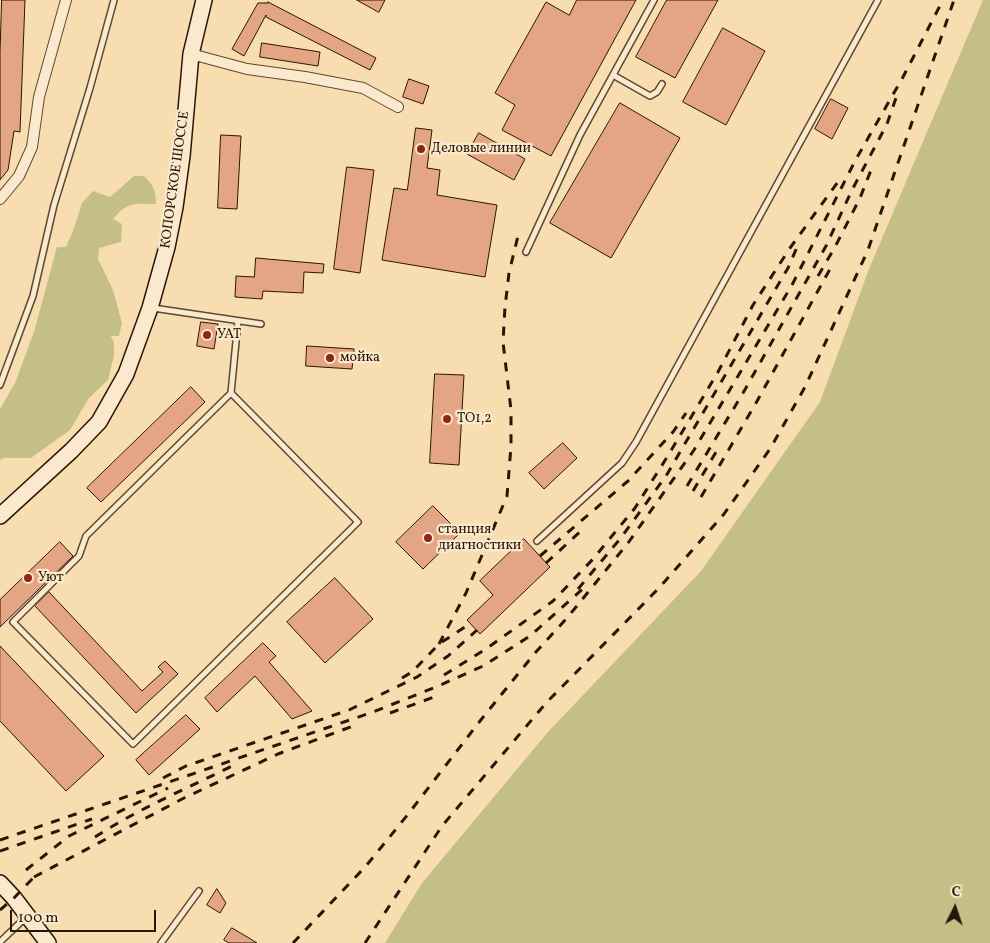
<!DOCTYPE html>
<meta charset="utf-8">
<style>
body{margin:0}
#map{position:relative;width:990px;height:943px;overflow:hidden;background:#f8ddb1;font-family:Vollkorn,serif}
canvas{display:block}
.north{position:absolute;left:930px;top:883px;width:50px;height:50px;-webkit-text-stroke:4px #fae9cc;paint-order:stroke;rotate:4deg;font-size:14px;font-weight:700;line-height:20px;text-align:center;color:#2a1607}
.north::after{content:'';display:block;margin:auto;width:18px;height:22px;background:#2a1607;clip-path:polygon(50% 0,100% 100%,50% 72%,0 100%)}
.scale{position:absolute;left:10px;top:910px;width:146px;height:22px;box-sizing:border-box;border:2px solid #2a1607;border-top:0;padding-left:6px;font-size:15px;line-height:18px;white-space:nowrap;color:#2a1607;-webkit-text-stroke:4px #fae9cc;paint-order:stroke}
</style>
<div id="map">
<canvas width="990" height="943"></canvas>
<div class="north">С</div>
<div class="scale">100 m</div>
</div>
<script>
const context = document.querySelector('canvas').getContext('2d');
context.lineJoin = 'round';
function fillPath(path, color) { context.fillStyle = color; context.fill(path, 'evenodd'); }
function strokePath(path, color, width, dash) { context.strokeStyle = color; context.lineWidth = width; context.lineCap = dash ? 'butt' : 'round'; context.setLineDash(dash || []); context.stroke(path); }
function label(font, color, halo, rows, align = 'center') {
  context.font = font + ' Vollkorn,serif'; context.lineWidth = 4.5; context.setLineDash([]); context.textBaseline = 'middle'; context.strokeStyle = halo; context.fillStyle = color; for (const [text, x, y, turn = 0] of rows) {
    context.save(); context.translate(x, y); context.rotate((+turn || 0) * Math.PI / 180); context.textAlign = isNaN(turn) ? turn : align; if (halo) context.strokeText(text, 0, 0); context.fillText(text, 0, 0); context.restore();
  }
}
const green = new Path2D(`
 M983,0H990V943H385L422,883L548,732L701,571L820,402L869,269Z
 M134,176H144C153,185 156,190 156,204C133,204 129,201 113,219L122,224L121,242L99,248L98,259L113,290L122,323L119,336H111L114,343V355L108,380L89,398L70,430L31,458H4L0,460V409L15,383L34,332L57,247H66L73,231L82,203L93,191L110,197Z`);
const building = new Path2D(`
 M2,0H25L20,132L14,131L8,170L0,180V53Z
 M357,0H385L379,12Z
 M577,0H636L551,156L502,130L515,105L495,93L546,2L569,15Z
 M667,0H718L675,78L636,57Z
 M268,2L376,58L370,70L266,17V15L244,56L232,49L258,3H268Z
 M723,28L765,51L726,125L683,102Z
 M262,43L320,52L318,66L260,57Z
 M409,79L429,86L423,104L403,97Z
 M831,99L848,108L832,139L815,129Z
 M620,103L680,138L611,258L550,223Z
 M416,128L432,130L427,168L440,170L437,195L497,205L485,277L382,260L394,188L407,190Z
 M479,133L525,159L514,180L467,154Z
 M221,135L241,136L237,209L218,208Z
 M347,167L374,170L360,273L334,269Z
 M256,258L324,264L323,273L304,272L303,293L263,291L262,299L235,297L236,276L254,277Z
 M201,322L218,324L214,349L197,346Z
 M307,346L354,349L352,369L306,366Z
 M435,374L464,375L459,465L430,463Z
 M191,387L205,402L101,502L87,488Z
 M563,443L577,458L544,489L529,473Z
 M433,506L460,533L423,569L396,542Z
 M524,539L550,567L480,634L467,620L493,595L480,581Z
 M60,542L73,556L0,627V600Z
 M335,578L373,619L325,663L287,622Z
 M49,592L142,691L163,672L158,667L165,661L178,674L136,713L35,606Z
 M263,643L276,656L269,662L312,711L292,719L255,676L217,712L205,698Z
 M0,646L104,756L66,791L0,721Z
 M186,715L200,729L149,775L136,760Z
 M217,889L226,903L220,913L207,905Z
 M232,928L249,938L257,943H229L224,940Z`);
const service = new Path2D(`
 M613,75L650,96L657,92L662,84
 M526,252L580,135L654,0
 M153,308L261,324
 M0,385L33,296L54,205L90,88L114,0
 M231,393L358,522L133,744L13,622L79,556L86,536L231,393L238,321
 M537,541L622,463L636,442L878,0
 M0,942L26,917
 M161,943L199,891`);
const minor = new Path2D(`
 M191,54L247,69L305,77L363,88L398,107
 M0,199L19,176L32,147L39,97L66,0`);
const secondary = new Path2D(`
 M0,516L71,451L99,422L126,374L150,308L167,247L175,207L182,156L191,54L204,0
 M0,883L14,898L48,943`);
const rail = new Path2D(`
 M818,276L835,247L860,198L873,165
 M687,486L743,393L826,246L852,190L887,124L896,98
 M693,491L719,447
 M701,497L756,403L830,269
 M540,556L628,481L673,432L686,413
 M546,563L583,529
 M578,589L620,539L666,476L788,268L798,245
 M439,644L466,593L507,496L511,446V410L503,342L505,307L509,273L519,232
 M444,675L486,649L553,601L593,559L635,508L669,454L718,372L753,305L790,248L840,179
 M402,678L412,672L439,644L471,623
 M390,713L437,696
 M163,778L186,766L349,710L417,677L448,656L477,630
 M95,837C138,809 186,789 232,766
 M0,840L373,712L436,687L483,666L530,636L587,585
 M0,851L92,819
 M26,870L69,836L168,788
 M34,877L184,798L278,754L353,726
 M0,910L14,898L34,877L38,874
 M293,943L366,866L409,813L480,721L535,653L567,618L628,543L694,450L792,285L855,161L903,77L943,0
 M365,943L442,826L546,703L659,588L724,514L770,449L805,387L868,250L954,0`);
const markers = [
 [421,149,5,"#8f2418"],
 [207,335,5,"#8f2418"],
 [330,358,5,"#8f2418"],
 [447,419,5,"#8f2418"],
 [428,538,5,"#8f2418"],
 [28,578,5,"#8f2418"]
];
const poiNames = [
 ["Деловые линии",431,149],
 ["УАТ",217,335],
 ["мойка",340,358],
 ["ТО1,2",457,419],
 ["станция",438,530],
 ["диагностики",438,546],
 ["Уют",38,578]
];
const streetNames = [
 ["КОПОРСКОЕ ШОССЕ",176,180,-82]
];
fillPath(green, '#c4bf87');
fillPath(building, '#e3a583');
strokePath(building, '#2a1607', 1);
strokePath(service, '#5e4832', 8);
strokePath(minor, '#5e4832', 12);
strokePath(secondary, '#2a1607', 18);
strokePath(service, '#fae9cc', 5);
strokePath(minor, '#fae9cc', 10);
strokePath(secondary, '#fae9cc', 15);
strokePath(rail, '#2a1607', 3, [9, 9]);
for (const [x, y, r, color] of markers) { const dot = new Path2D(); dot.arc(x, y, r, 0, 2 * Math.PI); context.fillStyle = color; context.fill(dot); strokePath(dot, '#fae9cc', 2); }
label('14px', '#2a1607', '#fae9cc', poiNames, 'left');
label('14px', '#2a1607', '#fae9cc', streetNames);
</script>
